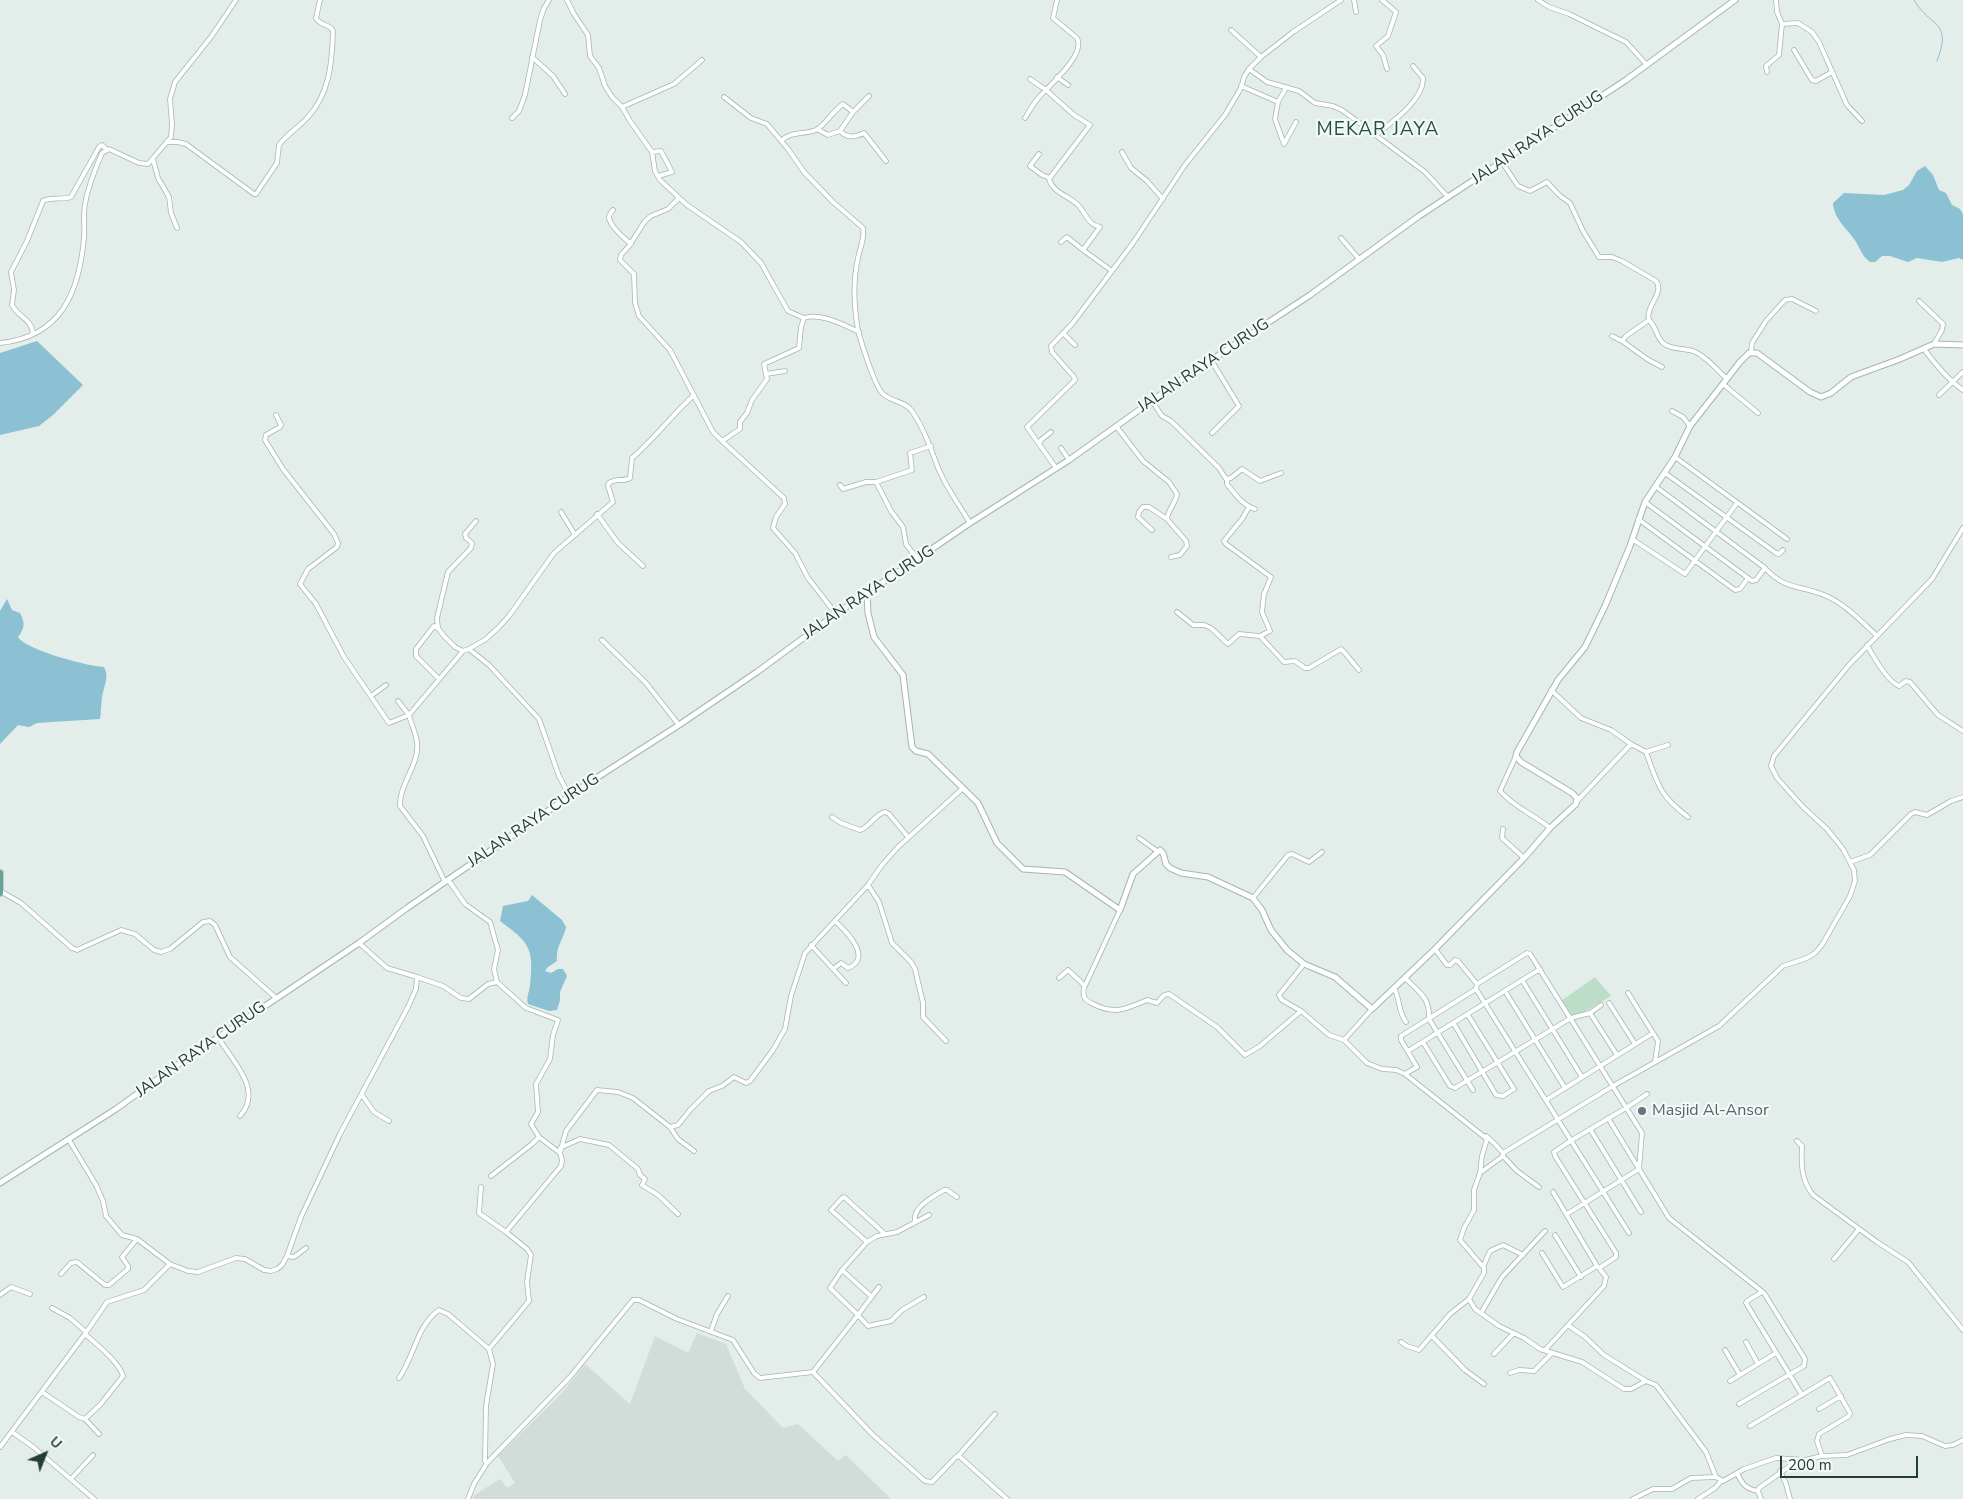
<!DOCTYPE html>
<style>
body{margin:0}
#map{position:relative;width:1963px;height:1499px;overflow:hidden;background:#e3ede9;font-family:"Nunito Sans",sans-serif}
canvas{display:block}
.north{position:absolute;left:20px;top:1429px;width:50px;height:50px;-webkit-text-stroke:4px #f4f9f7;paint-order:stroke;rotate:44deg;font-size:14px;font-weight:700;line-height:20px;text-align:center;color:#233e39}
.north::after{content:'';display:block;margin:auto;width:18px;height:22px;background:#233e39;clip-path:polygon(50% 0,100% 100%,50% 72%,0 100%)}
.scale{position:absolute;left:1780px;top:1456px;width:138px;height:22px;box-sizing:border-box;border:2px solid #233e39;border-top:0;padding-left:6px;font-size:15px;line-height:18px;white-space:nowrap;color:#233e39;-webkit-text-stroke:4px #f4f9f7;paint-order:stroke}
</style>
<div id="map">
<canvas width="1963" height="1499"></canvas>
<div class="north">U</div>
<div class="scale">200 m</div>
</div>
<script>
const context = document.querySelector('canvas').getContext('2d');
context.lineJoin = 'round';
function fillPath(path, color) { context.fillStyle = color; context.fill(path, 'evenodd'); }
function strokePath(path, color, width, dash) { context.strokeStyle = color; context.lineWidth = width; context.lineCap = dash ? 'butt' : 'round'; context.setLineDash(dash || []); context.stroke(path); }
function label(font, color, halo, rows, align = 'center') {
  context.font = font + ' "Nunito Sans",sans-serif'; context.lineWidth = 4.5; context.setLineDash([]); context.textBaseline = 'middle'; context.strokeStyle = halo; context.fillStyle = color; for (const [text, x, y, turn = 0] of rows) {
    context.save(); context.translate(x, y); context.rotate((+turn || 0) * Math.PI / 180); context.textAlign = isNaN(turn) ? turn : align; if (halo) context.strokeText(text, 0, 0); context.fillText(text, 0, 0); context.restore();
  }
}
const built = new Path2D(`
 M697,1333L726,1344L745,1389L783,1428L798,1424L838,1461L846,1455L891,1499H474L473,1496L500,1479L507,1488L515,1483L498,1456L562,1393L585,1364L630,1404L655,1336L688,1353Z`);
const green = new Path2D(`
 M1595,977L1611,996L1572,1019L1561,1001Z`);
const water = new Path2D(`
 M1925,166L1933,175L1939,190L1946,193L1952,205L1960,209L1963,214V260L1959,258L1942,262L1917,258L1908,262L1890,256H1882L1875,262H1870C1862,256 1861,250 1856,242C1848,229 1834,220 1833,203L1844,193L1884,195L1903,190L1909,185L1917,171Z
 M37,341L83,385L53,415L39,426L0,435V353Z
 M7,599L12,610L20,613C25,623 25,628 18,637C26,650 87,666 104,667C110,678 103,687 102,698C101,705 101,712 100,719L37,723L29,727L18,725L0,744V611Z
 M532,895L562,920L566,927C563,941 556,945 557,961L548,967L545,971L551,973L558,969H563L567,976L560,992V1000L557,1010L549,1011L528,1004C526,997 529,993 530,986C534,948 530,943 500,921L503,906L528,901Z`);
const stream = new Path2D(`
 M1914,0C1930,28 1953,20 1937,61`);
const minor = new Path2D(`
 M567,0L574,14L588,35L590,56L599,68L605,86L612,97L622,107L630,121L652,152L655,171L660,180L687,205L741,242L761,263L788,311L804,318
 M1354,0L1356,12
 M1382,0L1396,12L1388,36L1376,46L1383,55L1387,69
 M1538,0L1549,7L1569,14L1626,42L1647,65
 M1776,0L1777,12L1782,24L1798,23L1812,32L1819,42L1847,105L1862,121
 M1231,30L1261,57
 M1794,50L1812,80L1816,81L1832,72
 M532,57L553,76L565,94
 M1249,69L1267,82L1299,91L1315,103L1333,106L1342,110L1425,172L1448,197
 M1767,72L1766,66L1779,55L1782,24
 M1057,77L1068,85
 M1030,79L1046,90L1074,115L1090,125L1049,179C1053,193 1069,196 1078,205C1086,213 1087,224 1100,227L1083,250L1112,271
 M1241,86L1278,102L1275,119L1284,144L1296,122
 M724,97L751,118L767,124L788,149L804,172L833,202L863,228C865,239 860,247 858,258C853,280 854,307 858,330C861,342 875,387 883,394C892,402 905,401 912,411C925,430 931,450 939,470C947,489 960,506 970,523
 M1278,102L1286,88
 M622,107L674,84L702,60
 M512,118L519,111L525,95L540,20L544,8L549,0
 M1025,118C1030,110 1034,102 1041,95C1051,84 1086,54 1077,38L1053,18L1057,0
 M817,129L828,135L840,131L853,112L869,96
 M840,131C848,139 855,137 864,133L886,161
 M1376,135C1392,122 1424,100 1423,78L1413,66
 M781,141C790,131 804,135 816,130C824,126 834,110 843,104L853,112
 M168,142H177L186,144L254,194H256L277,163L279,145C287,134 298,128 307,118C330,94 332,62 333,31C330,24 320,26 316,18L320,0
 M652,152L661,151L672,172L658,176
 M1122,152L1131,168L1147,181L1163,199
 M1039,154L1030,166L1042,175L1050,178
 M153,159L158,178L169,197L171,213L177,228
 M1502,162L1518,186L1530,191L1547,182L1559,195L1570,203L1583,231L1599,257H1612L1622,261L1656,281C1665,293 1645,306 1649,320
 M679,198L668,209L651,216L645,221L629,246L621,255L620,260L634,274L635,303L639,316L670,350L713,432L722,441L784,498L785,504L776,517L773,528L795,553L808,578L836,614
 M613,210C612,211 609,215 609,217C609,225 625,239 631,244
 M1341,238L1359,259
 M1061,242L1067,237L1083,250
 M1919,301L1943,324L1942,330L1934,344
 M1063,333L1075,345
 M33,334C32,319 18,317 12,305L14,290L11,272L27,241L43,201C51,197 62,200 71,197L99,147L102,145L106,149
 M1612,336L1622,341
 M0,343C61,337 79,293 84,238C85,227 83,215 85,204C88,187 95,169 102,153L109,149L139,163L148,164L171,137L172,124L170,99L175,82L211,37L236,0
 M1924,349C1935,364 1947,379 1963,390
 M1751,352L1752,343L1766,321L1785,300L1792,299L1816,311
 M1211,360L1239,406L1212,433
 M1662,367L1647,359L1622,341L1626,336L1649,320C1657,328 1656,337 1663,343C1671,350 1683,348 1693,351C1706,356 1717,370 1727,379
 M766,374L785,371
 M1723,384L1758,413
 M1939,395L1963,372
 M1152,401L1162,416L1171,421L1219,468L1226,479L1231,478L1242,469L1260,481L1281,473
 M1672,411L1683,417L1690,426
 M276,415L281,425L280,427L266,435L265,440L283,469L334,534L338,543L337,547L308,569L300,584L316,604L344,657L389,723L409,715L398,701
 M1116,426L1143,461L1169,482L1177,494C1176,503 1168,509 1167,519L1186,541L1187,546L1180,555L1171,557
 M1051,432L1041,440L1039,444L1056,468
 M722,441L740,429V422L747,413L752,400L767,379L764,364L799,348L801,327L804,318C820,312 844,325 859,332
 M1039,444L1027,427L1075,380L1074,377L1052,352L1051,346L1072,324L1133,243L1185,165L1225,115L1241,88L1244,77L1249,69L1261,57L1293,32L1341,0
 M1061,448L1069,460
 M1675,457L1787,539
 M1665,473L1776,553L1779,554L1783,550
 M1227,479V484C1235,494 1242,505 1255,509
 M840,485L843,489L866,482H876
 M1655,486L1765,568C1785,590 1799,585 1824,595C1844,603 1860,620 1876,635
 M1645,502L1752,581L1756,580L1765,568
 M561,512L575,535
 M597,514L618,543L643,566
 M1638,519L1735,590L1740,589L1748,578
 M1152,530L1138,517L1139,512L1143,507H1149L1167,519
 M1632,539L1685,574L1737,503
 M918,560L906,544L903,527L891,511L876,482L912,470L910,453L931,446
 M1177,612L1193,625H1204L1211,628L1228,644L1239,634L1260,636L1270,631L1262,612L1264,594L1271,577L1226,544L1224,541L1242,519L1249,507
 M437,628L434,626L416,649V656L439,679
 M1260,636L1284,662L1295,661L1305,668H1309L1341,649L1345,653L1359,670
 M602,640L646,683L679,725
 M1867,645C1873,656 1887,681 1899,686L1906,681L1910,682L1938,715L1963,731
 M469,649L489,665L539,719L559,776L570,797
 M463,651L455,647L443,635L438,628L437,618L448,572L471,548L472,543L466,538L465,534L476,521
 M1551,690L1581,718L1611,730L1631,744
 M371,696L386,685
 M1646,752C1658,785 1659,795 1688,817
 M1516,756L1500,791C1515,808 1533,814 1550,828
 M1577,801L1631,744L1646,752L1668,745
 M832,817L841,823L860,830C870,827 875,814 885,812L889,814L908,837
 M1503,829L1502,838L1524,858
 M1139,838L1157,851
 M1850,862L1870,855L1911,814L1915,812L1927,815L1951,801L1963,797
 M449,881L465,904L490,922L498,950L494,969L497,982L526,1008L558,1020L553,1035L550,1059L536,1084L538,1112L531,1124L539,1137L560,1153
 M445,882L423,836L400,806C399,784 420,764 417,742C416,733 411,724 409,715L463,651L469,649L486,639L499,627L509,616L554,553L613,502L608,486L609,483C616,478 623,482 630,478L632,458C655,438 672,415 694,395
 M868,885L879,902L892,943L911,962L915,969L923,1003V1017L946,1041
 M0,891L21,903L72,948L77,950L121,930L135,934L154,950L161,952L170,949L203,922L210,921L215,925L230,957L276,998
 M1253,898L1288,855L1292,854L1309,862L1322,852
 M1120,910L1084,988C1082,997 1085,1000 1093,1004C1115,1015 1126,1009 1147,1000L1157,1003L1164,995L1169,994L1217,1027L1245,1055L1260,1046L1301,1011L1329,1035L1344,1040L1367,1063L1382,1069L1396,1070L1405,1074L1487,1139L1482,1156L1480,1173L1474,1190V1210L1464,1228L1460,1240L1484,1268V1273L1469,1299L1475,1309L1499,1326L1524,1338L1540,1349L1582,1362L1624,1389H1631L1646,1381L1656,1385L1706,1452L1716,1477L1723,1481L1744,1469L1776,1458L1805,1460L1822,1456L1847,1455L1890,1439L1906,1435L1922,1436L1945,1446L1953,1445L1963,1440
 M811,945L846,983
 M1435,949L1447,965H1450L1455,960L1458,961L1477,984
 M833,969L841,963L848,968C873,958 847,932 835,921
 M417,977L443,986L461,998L469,999L488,984L497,982
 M1059,978L1068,970L1085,986
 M1405,978C1419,992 1430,997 1429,1019L1473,1090
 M1522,980L1582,1077
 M1394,988C1401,1001 1397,1009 1406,1022
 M1476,989L1629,1233
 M1505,991L1565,1088
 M1628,993L1658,1041L1655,1062
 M1609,1003L1635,1044
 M1301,1011L1282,1000L1279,995L1304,964
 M1590,1013L1617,1055
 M1454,1024L1496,1095L1503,1096L1514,1089L1468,1015
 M218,1037C232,1061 264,1090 240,1116
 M1344,1040L1372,1009
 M1423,1042L1450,1086L1455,1088L1571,1018L1590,1013L1601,1005
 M1408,1051L1540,969
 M1405,1074L1417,1067L1401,1040V1036L1476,989L1477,984L1527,953L1530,954L1642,1133L1639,1169L1669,1218L1764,1293L1805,1359L1804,1366L1739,1404
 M362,1095L374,1112L389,1121
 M1546,1100L1653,1033
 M670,1127L678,1139L694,1151
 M1590,1129L1641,1212
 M1486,1136L1494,1143L1503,1153
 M69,1140L96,1185L103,1201L106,1216L122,1235L137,1239L170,1264L188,1271L198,1272L236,1258L245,1259L264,1270L271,1271L277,1269L282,1265L287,1256L301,1217L340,1134L408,1007L416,989L417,977L387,968L359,943
 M1797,1141L1802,1146C1801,1164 1801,1180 1813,1195L1877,1242L1908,1262L1963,1330
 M560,1148L580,1139L609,1145L638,1169L640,1175L645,1179L642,1185L658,1195L678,1214
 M1503,1156L1517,1171L1539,1187
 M1480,1173L1503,1156V1153L1613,1086L1719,1026L1783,966L1807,958L1815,953L1822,945L1850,896L1855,881L1854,870L1843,849L1827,829L1803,807L1777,778L1771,766L1774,756L1849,665L1932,579L1963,528
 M491,1176L532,1144L539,1137
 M481,1187L479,1213L506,1232
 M1567,1214L1639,1169L1608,1118
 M915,1222C912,1207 933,1197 944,1190H947L957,1197
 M1555,1235L1581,1277
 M867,1242L831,1210L842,1198L844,1197L885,1234
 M1542,1253L1563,1287L1597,1266L1553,1192
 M287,1256L294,1257L306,1248
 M1834,1259L1859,1229
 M1483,1267L1490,1251L1503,1245L1523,1255
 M1599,1268L1616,1257V1253L1555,1156L1554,1152L1572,1140L1626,1108L1647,1094
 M842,1270L872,1297
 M61,1274L71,1263L77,1262L105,1285H109L128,1269V1266L122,1257L137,1239
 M879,1287L858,1315L868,1326L891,1321L902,1310L924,1297
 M1762,1292L1747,1301L1746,1303L1802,1395
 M0,1295L11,1287L30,1294
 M52,1308L70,1318L86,1332
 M1481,1313L1502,1277L1545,1231
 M1569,1326L1584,1336L1604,1355L1646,1381
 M711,1331L717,1314L728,1296
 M85,1334C96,1344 119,1362 123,1376L100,1405L85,1419
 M1432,1336L1465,1370L1484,1384
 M1401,1342L1407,1346L1419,1350L1450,1314L1469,1299
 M1746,1342L1758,1364
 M1545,1350L1604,1286L1606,1277L1599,1268
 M1725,1350L1740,1375
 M1494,1354L1513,1334
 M813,1372L872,1434L925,1481L932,1482L956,1457L959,1456L1007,1499
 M1510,1373L1519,1370L1534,1371L1552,1353
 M399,1378C414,1357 417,1325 439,1310L448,1314L489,1349
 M1730,1381L1776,1353
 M42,1392L79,1417L85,1419L99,1434
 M1819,1409L1841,1396
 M1750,1426L1830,1378L1850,1413L1849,1416L1819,1434L1817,1441L1822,1456
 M12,1432L32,1446L94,1499
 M0,1447L85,1334L107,1302L144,1290L170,1264
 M958,1456L995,1414
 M487,1463L485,1461L486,1406L493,1364L489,1349L529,1301L527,1282L531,1255L527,1249L506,1232L561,1166L562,1160L560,1153L566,1131L597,1090L618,1092L633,1098L670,1127L678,1125L690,1110L709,1091L722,1086L734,1077L746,1083L750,1081L773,1050L785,1029L791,996L805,953L868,885L882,865L898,847L962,789
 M1780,1471L1786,1484L1790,1499
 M1737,1473C1742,1484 1746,1489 1758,1491
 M71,1479L93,1455
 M1758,1491L1759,1488L1797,1461
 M1758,1491L1761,1499
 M468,1499L474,1484L487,1463L570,1377L633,1300H639L677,1319L733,1340L754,1373L760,1378L813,1372L858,1315L830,1288L842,1270L867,1242L877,1236L897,1232L929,1215
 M1633,1499L1653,1489H1672L1691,1478L1716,1477
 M1698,1499L1715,1488L1721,1481`);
const tertiary = new Path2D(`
 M867,594L868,613L874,637L903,675L912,747L916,751L928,754L978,803L997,843L1023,869L1065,872L1120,910L1133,874L1160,850L1163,853L1166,864L1170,868L1181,873L1208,877L1253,898L1262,910L1271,930L1287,950L1304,964L1335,977L1372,1009L1435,949L1524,858L1550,828L1576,804L1577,798L1572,793L1521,762L1516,756L1517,752L1558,680L1585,647L1605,606L1630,546L1645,502L1675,457L1690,426L1740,362L1749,353H1757L1810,392L1821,397L1831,393L1851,377L1900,359L1934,344L1963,345
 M0,1183L116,1109L180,1063L359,943L407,908L590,782L679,725L757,672L836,614L970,523L1069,460L1181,380L1310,295L1419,216L1626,80L1735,0`);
const primary = new Path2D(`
 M0,873V893`);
const markers = [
 [1642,1111,5,"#6b7280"]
];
const streetNames = [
 ["JALAN RAYA CURUG",1538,138,-34],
 ["JALAN RAYA CURUG",1204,366,-34],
 ["JALAN RAYA CURUG",869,593,-34],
 ["JALAN RAYA CURUG",534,821,-34],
 ["JALAN RAYA CURUG",201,1050,-35]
];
const worshipNames = [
 ["Masjid Al-Ansor",1652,1111]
];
const quarterNames = [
 ["MEKAR JAYA",1378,130]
];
fillPath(built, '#d1ddd8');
fillPath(green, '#bcdec8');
fillPath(water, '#8bc1d2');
strokePath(stream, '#8bc1d2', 1);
strokePath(minor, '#a6b5b1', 5.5);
strokePath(tertiary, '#a6b5b1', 7);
strokePath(primary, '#c1c9c8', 8);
strokePath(minor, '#fff', 4);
strokePath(tertiary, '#fff', 5);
strokePath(primary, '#68a298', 6);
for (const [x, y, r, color] of markers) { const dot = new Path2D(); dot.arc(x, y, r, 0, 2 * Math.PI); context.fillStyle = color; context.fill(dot); strokePath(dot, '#f4f9f7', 2); }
label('16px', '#233e39', '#f4f9f7', streetNames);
label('16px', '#5b616d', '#f4f9f7', worshipNames, 'left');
context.letterSpacing = '1px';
label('19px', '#1e5049', '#f4f9f7', quarterNames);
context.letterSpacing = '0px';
</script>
